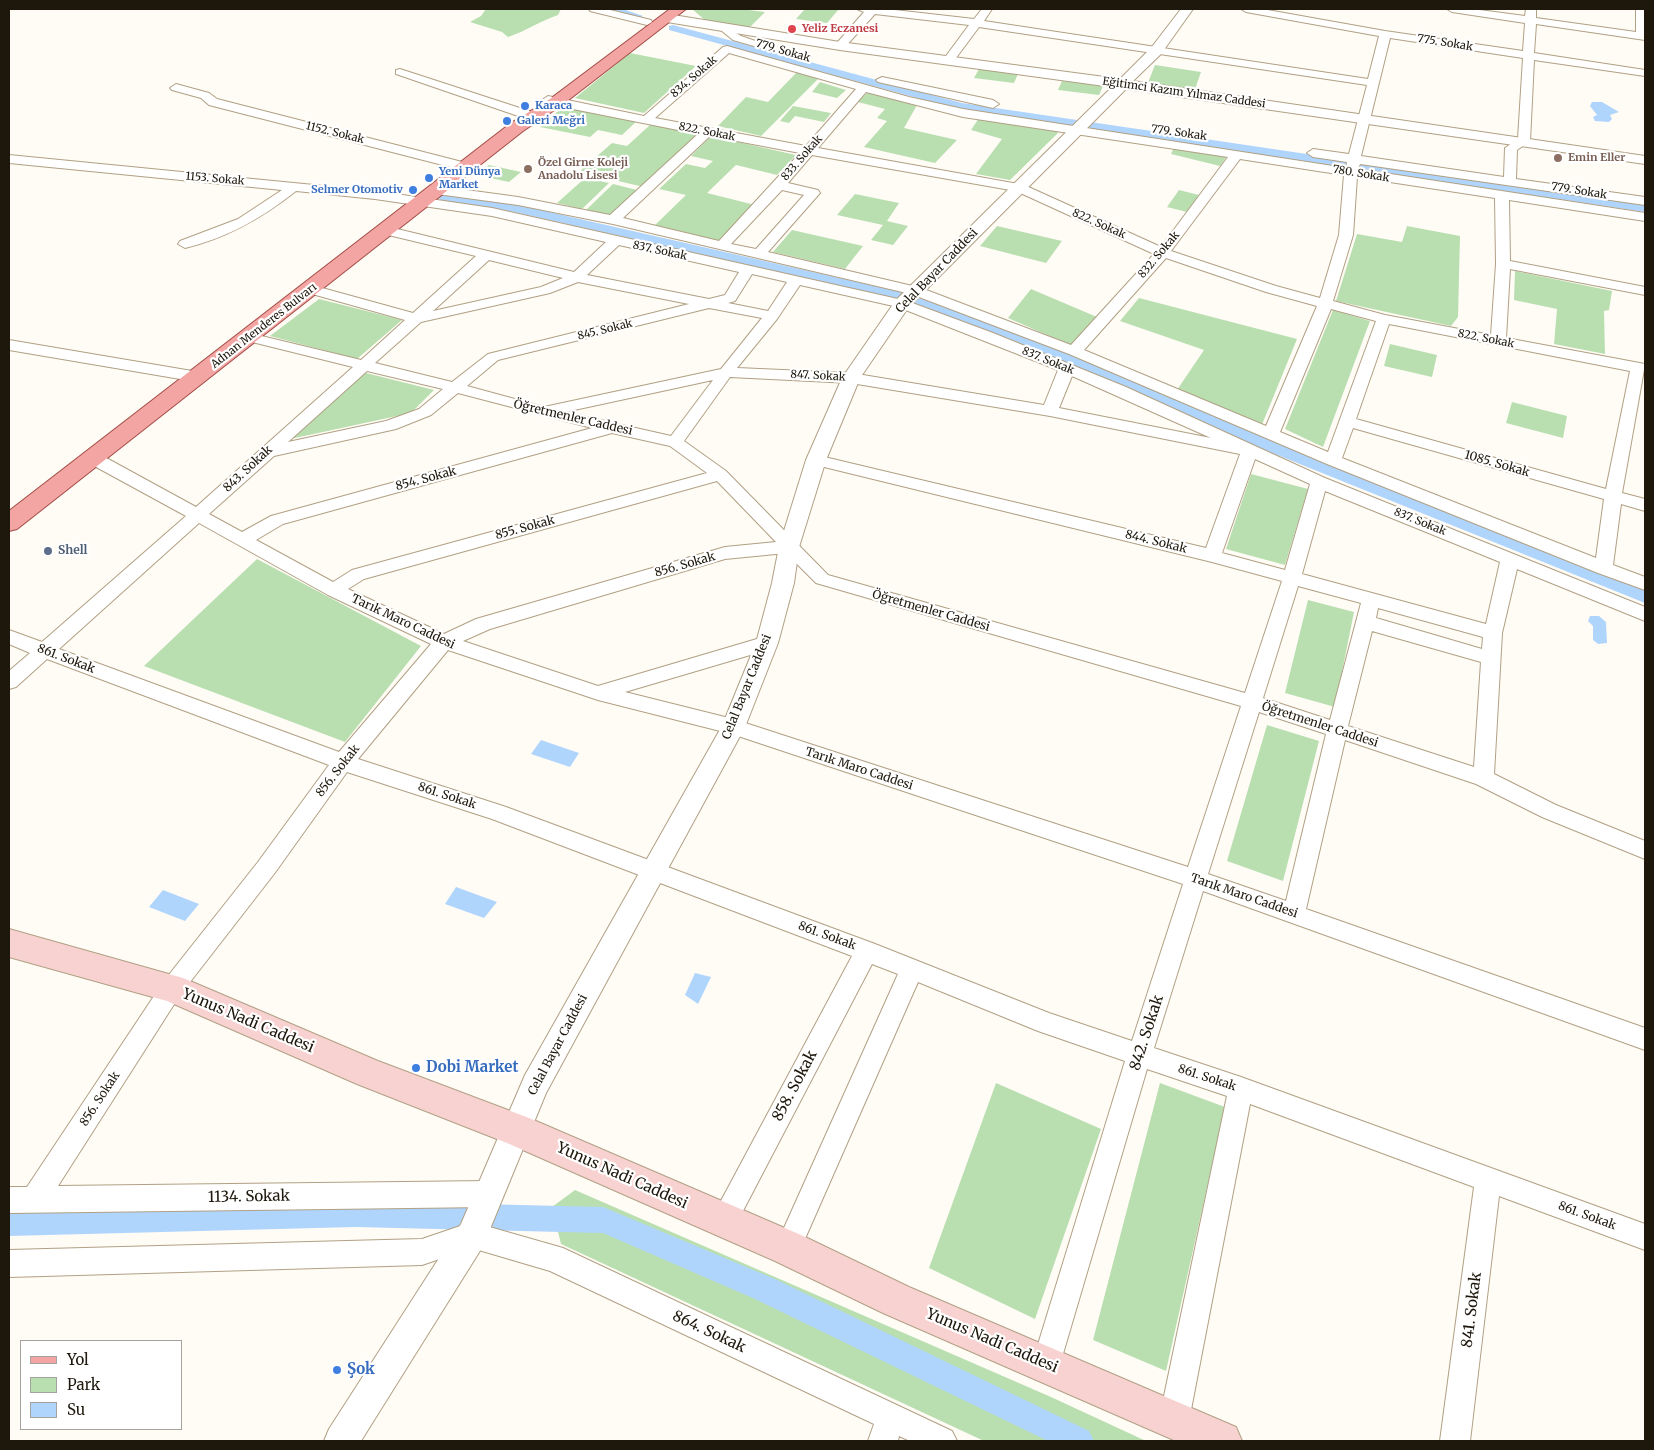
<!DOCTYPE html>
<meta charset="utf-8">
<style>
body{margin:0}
#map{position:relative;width:1654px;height:1450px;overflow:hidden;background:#fffbf5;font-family:Merriweather,serif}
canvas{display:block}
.frame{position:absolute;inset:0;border:10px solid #1d170c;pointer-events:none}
.legend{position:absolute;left:20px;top:1340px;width:162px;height:90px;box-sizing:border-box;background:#fff;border:1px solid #a5a29e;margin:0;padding:6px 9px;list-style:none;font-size:15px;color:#1d170c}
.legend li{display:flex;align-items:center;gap:10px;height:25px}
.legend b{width:25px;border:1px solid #a5a29e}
</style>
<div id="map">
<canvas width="1654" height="1450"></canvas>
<div class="frame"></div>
<ul class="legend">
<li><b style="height:6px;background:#f2a5a3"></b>Yol</li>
<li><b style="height:14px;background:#b9dfb1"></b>Park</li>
<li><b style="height:14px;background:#b0d5fd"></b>Su</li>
</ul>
</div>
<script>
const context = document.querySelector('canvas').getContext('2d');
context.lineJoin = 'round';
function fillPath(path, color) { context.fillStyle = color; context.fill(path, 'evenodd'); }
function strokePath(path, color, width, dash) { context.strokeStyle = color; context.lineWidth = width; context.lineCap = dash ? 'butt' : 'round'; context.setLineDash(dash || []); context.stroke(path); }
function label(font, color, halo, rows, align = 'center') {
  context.font = font + ' Merriweather,serif'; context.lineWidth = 4.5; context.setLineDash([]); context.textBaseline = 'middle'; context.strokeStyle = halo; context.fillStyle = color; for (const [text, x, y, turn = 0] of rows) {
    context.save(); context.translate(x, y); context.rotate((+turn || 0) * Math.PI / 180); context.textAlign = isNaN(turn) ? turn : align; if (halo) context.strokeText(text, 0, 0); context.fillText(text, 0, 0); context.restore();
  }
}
const green = new Path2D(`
 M486,9H561L558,15C540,21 526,31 508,37L502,32L470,22L481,16Z
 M692,9H740L765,12L750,27L706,21Z
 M805,9H839L827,23L796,19Z
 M630,53L696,66L644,113L575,98Z
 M1155,65L1201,72L1194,92L1147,85Z
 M979,69L1018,74L1014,83L974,78Z
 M797,72L819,78L761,136L718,126L746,97L768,102Z
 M1062,81L1103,86L1099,95L1058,90Z
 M820,82L846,90L837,98L812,92Z
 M868,92L917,105L904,128L957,140L935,163L864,147L887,121L877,118L885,109L858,102Z
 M565,105L638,120L622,135L598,130L590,137L540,127Z
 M793,106L831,113L824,122L795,116L789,123L780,121Z
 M979,118L1054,129L1058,133L1010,180L976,174L1002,139L971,130Z
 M651,124L700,134L644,187L579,172L612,143L627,146Z
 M711,136L796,155L777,175L736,165L707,193L755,205L719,242L654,226L686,195L659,189L686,164L705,168L713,161L691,156Z
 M1174,147L1227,156L1220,166L1171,154Z
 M489,165L521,172L509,182L477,175Z
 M585,178L609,183L582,209L557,203Z
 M613,184L637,190L610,216L586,210Z
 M1179,190L1199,195L1187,212L1167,207Z
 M855,194L899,203L887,221L908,226L893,245L871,240L883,225L837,215Z
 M997,226L1062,241L1046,263L980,246Z
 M1407,226L1460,236L1458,317L1451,326L1336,301L1357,234L1402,242Z
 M792,230L863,246L845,269L773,252Z
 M1515,271L1612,291L1609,310L1604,311L1605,354L1554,344L1557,309L1514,300Z
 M1031,289L1097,317L1070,345L1008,318Z
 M1139,298L1297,339L1261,427L1177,390L1204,350L1120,321Z
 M319,299L402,320L357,359L270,336Z
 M1333,310L1370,321L1323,447L1285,429Z
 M1390,344L1437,355L1432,377L1384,366Z
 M362,372L434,390L411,413L295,438L286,437Z
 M1512,402L1567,416L1563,438L1506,423Z
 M1251,474L1308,489L1285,565L1226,549Z
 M257,559L421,646L345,742L144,666Z
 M1308,600L1354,612L1335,707L1285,693Z
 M1267,725L1319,741L1283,881L1227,861Z
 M996,1083L1101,1129L1035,1319L929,1268Z
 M1160,1083L1225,1107L1166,1371L1093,1340Z
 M575,1190L1051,1397L1146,1441H984L561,1244L552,1207Z`);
const water = new Path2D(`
 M1592,102H1602L1619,112L1610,115L1612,119L1609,122L1595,121L1593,117L1597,115L1590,106Z
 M1590,616H1599L1606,622L1607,643L1598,644L1593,640V626L1588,621Z
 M541,740L579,753L570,767L531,754Z
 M456,887L497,902L484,918L445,904Z
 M163,890L199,904L185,921L149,907Z
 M695,973L711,977L698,1004L685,995Z`);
const canal = new Path2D(`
 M606,9H623L643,16L638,19L607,11Z
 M673,25L962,103L1645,204V212L961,110L669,30V26Z
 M446,194L514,204L901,292L1018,332L1262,436L1645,590V603L1250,444L1008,338L892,298L514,212L441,201L439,198L441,195Z
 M355,1201L603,1207L775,1279L1089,1431L1094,1441H1048L755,1299L603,1233L355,1227L9,1236V1210Z`);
const minor = new Path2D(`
 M589,9H606L651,20L652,22L647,25L590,11Z
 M857,9H886L974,19L982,9H992L984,21L1368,79L1379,36L1246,12L1241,9H1262L1385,31L1523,51L1525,23L1452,12L1447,9H1472L1525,16L1526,9H1536V18L1636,32V9H1645V40L1536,24L1534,53L1645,70V76L1534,60L1530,141L1517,150L1516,179L1645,197V205L1360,164L1358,169L1645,213V221L1509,200L1510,261L1645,287V295L1510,269L1506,338L1645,364L1622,493L1645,499V511L1621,504L1613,565L1645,577V590L1598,573L1327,464L1069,354L911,294L613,224L518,205L437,194L430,190L437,186L518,197L610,215L698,134L548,104L542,100L548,96L644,116L723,47L727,46L909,97L963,109L1346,168L1347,162L1313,157L1307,153L1313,149L1349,154L1367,85L979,27L953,62L949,63L943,60L969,25L875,14L844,48H836V44L864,12ZM1390,38L1523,58L1518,139L1505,148L1504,177L1361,156ZM729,53L856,89L806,146L655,118ZM866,92L963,117L1228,157L1161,247L1024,185L818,148ZM710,136L800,153L719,241L623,218ZM812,155L1016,191L1154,254L1071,345L921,288L768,252L820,193L818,190L788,183ZM1240,159L1344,175L1339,235L1320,298L1276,286L1171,251ZM1357,177L1495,198L1496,264L1491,335L1385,315L1333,301L1353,235ZM782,190L804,195L756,249L731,244ZM1166,258L1266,292L1317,306L1266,426L1084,350ZM1331,309L1376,321L1328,452L1280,432ZM1389,324L1630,371L1606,489L1356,419ZM1353,428L1604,499L1596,558L1342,458Z
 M722,24L741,36L767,45L761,48L733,40L717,27Z
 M400,69L532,112L534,115L532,118H524L396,74V70Z
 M882,77L993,100L999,104L993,108L878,82L876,80Z
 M176,84L209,93L217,99L470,164L472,167L466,171L209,105L201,98L172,90L170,88Z
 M9,155L375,191L492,208L907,301L993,333L1126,387L1325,478L1645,607V621L1517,569L1502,633L1494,774L1556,805L1645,841V859L1542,817L1476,784L1345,740L1306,909L1645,1028V1050L1203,891L1154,1048L1241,1077L1645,1224V1250L1499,1196L1470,1441H1440L1474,1187L1250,1104L1189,1420L1184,1430L1174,1435L1164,1430L1159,1420L1227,1096L1147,1069L1060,1364L1056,1374L1046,1378L1036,1374L1032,1364L1125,1061L1038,1031L918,982L797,1257L788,1261L779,1257L775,1248L898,974L872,964L733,1230L724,1234L715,1230L711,1221L715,1212L852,956L492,819L347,772L274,874L180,995L58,1186L489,1181L498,1185L502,1194L498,1203L489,1207L9,1213V1187H27L164,981L258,862L329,765L47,659L16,687L9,689V671L30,653L9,644V630L42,642L186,516L87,462L85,458L87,454H99L196,507L353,367L244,340L242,337L244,334L249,333L361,360L405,320L305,292L303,289L305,286H315L413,313L476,256L380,233L378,230L380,227L385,226L574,272L606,242L492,216L375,199L296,191C262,218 227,238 185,248L178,244L180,241L238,219L282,190L9,163ZM619,245L739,272L725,295L709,299L587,275ZM489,260L563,278L541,287L433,311ZM752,274L787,282L768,311L728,303L735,301ZM578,282L689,304L488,354L452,382L375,363L421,322L550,293ZM800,285L898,307L1058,370L1044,405L851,373L737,368L777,319ZM709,308L762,318L721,369L544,407L467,386L498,360ZM367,371L443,389L419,409L386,421L288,442ZM1072,376L1211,438L1059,408ZM730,377L851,383L1050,416L1240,454L1206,548L816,455L810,456L808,460L810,464L816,465L1212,562L1282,581L1245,693L828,575L726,471L684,441ZM713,380L671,436L565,412ZM458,393L592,428L271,516L242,532L209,514L274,456L396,429L431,415ZM612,433L670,446L707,473L352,570L333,582L256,540L283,524ZM1255,459L1310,484L1285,570L1222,553ZM717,481L776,542L725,547L476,619L444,634L348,589L364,579ZM1325,491L1500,562L1486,624L1302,574ZM199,523L328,595L431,644L339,752L59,649ZM786,553L816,583L1241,706L1188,867L733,719L625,692L774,648L776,643L774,638L767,636L598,686L463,641L490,629L725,559ZM1298,586L1361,603L1330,720L1263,698ZM1378,608L1483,637L1482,649L1376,618ZM1372,631L1481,662L1474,767L1348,726ZM448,650L598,700L732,734L1183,884L1132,1041L1049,1013L875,944L506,807L358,759ZM1259,712L1326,734L1286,901L1208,874Z
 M9,340L198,372L206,377L198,382L9,350Z
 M472,1222L563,1248L952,1431L957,1441H910L899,1436L898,1441H868L874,1424L550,1271L472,1248L422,1265L9,1277V1250L422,1239Z`);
const tertiary = new Path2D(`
 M1181,9H1193L1161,54L1133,81L1645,156V164L1126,89L908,308L860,378L826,460L799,547L794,583L778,643L745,727L546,1093L483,1246L361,1441H324L329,1429L461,1224L525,1075L722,726L756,643L772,583L779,547L806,460L842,378L896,300L1112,87L840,50L667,22L661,18L667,14L840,42L1120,79L1151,48Z`);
const secondary = new Path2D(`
 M9,929L183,978L378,1061L529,1118L801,1235L909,1287L1236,1427L1242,1441H1176L883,1313L775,1261L507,1143L357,1084L167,1001L9,957Z`);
const primary = new Path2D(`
 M670,9H686L562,105L523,131L17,529L9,531V511L511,123L550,99Z`);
const markers = [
 [792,29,5,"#e0444e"],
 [525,106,5,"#3f7fe0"],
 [507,121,5,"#3f7fe0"],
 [1558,158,5,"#8d6e63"],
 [528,169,5,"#8d6e63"],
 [429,178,5,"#3f7fe0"],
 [413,190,5,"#3f7fe0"],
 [48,551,5,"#5c6f8a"],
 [416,1068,5,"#3f7fe0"],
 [337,1370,5,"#3f7fe0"]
];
const farHealthnames = [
 ["Yeliz Eczanesi",802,29]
];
const farStreetnames = [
 ["775. Sokak",1445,43,9],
 ["779. Sokak",783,51,16],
 ["834. Sokak",694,77,-41],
 ["Eğitimci Kazım Yılmaz Caddesi",1184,93,8],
 ["822. Sokak",707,132,11],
 ["1152. Sokak",335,133,14],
 ["779. Sokak",1179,133,8],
 ["833. Sokak",802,158,-49],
 ["780. Sokak",1361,174,9],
 ["1153. Sokak",215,179,5],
 ["779. Sokak",1579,191,9],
 ["822. Sokak",1099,224,24],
 ["837. Sokak",660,251,12],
 ["832. Sokak",1159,255,-50],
 ["Adnan Menderes Bulvarı",264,326,-38],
 ["845. Sokak",605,330,-14],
 ["822. Sokak",1486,339,11],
 ["837. Sokak",1048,361,22],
 ["847. Sokak",818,376,3],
 ["837. Sokak",1420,522,22]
];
const farShopnames = [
 ["Karaca",535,106],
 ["Galeri Meğri",517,121],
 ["Yeni Dünya",439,172],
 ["Market",439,185],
 ["Selmer Otomotiv",403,190,"right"]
];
const farEducationnames = [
 ["Emin Eller",1568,158],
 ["Özel Girne Koleji",538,163],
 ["Anadolu Lisesi",538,176]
];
const streetNames = [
 ["Celal Bayar Caddesi",937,271,-46],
 ["Öğretmenler Caddesi",573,418,13],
 ["1085. Sokak",1497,464,16],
 ["843. Sokak",248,469,-43],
 ["854. Sokak",426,479,-15],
 ["855. Sokak",525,528,-15],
 ["844. Sokak",1156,542,14],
 ["856. Sokak",685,565,-16],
 ["Öğretmenler Caddesi",931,611,16],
 ["Tarık Maro Caddesi",403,622,25],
 ["861. Sokak",66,659,21],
 ["Celal Bayar Caddesi",747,687,-68],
 ["Öğretmenler Caddesi",1320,725,18],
 ["Tarık Maro Caddesi",859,769,18],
 ["856. Sokak",338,771,-52],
 ["861. Sokak",447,796,18],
 ["Tarık Maro Caddesi",1244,896,19],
 ["861. Sokak",827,936,20],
 ["Celal Bayar Caddesi",558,1045,-62],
 ["861. Sokak",1207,1078,18],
 ["856. Sokak",100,1099,-57],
 ["861. Sokak",1587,1216,20]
];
const serviceNames = [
 ["Shell",58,551]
];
const nearStreetnames = [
 ["Yunus Nadi Caddesi",248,1021,23],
 ["842. Sokak",1147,1033,-72],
 ["858. Sokak",795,1086,-62],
 ["Yunus Nadi Caddesi",622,1176,24],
 ["1134. Sokak",249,1197,-1],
 ["841. Sokak",1472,1310,-83],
 ["864. Sokak",709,1332,25],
 ["Yunus Nadi Caddesi",992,1341,23]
];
const nearShopnames = [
 ["Dobi Market",426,1068],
 ["Şok",347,1370]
];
fillPath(green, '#b9dfb1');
fillPath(water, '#b0d5fd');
fillPath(canal, '#b0d5fd');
strokePath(minor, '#b1a084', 2);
strokePath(tertiary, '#b1a084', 2);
strokePath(secondary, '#b1a084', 2);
strokePath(primary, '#a24c46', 2);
fillPath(minor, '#fff');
fillPath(tertiary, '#fff');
fillPath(secondary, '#f8d2d1');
fillPath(primary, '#f2a5a3');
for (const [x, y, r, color] of markers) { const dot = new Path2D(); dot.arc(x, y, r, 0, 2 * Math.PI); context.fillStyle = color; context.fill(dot); strokePath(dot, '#fff', 2); }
label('bold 11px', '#be3a42', '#fff', farHealthnames, 'left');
label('11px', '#1d170c', '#fff', farStreetnames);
label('bold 11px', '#366cbe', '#fff', farShopnames, 'left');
label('bold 11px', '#785e54', '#fff', farEducationnames, 'left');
label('12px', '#1d170c', '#fff', streetNames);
label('bold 12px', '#4e5e75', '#fff', serviceNames, 'left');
label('15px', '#1d170c', '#fff', nearStreetnames);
label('bold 15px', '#366cbe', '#fff', nearShopnames, 'left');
</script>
